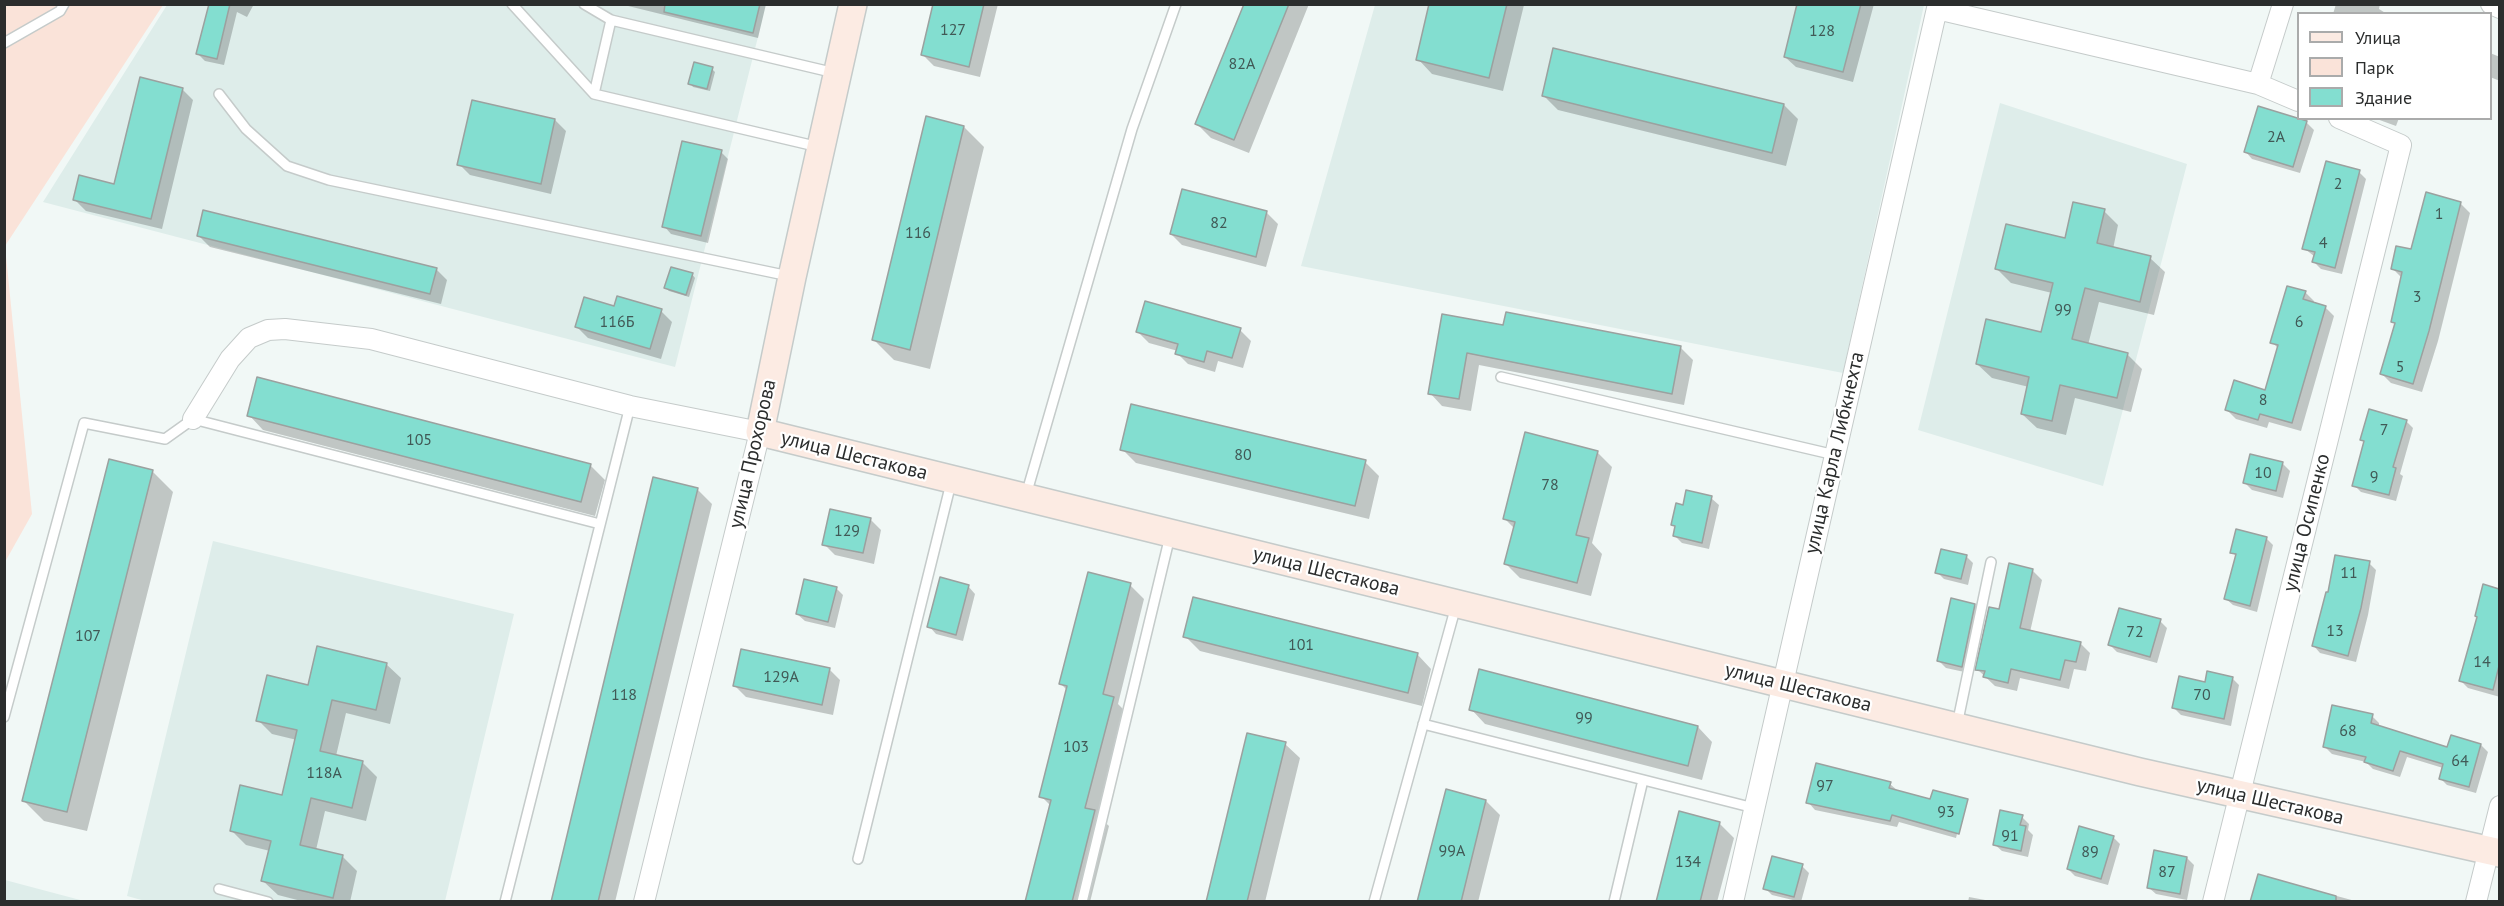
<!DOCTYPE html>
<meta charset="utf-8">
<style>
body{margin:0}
#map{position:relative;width:2504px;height:906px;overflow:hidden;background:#f1f8f6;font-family:"PT Sans",sans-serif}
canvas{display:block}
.frame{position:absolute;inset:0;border:6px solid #2b2d2d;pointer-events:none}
.legend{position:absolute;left:2297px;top:12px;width:195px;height:108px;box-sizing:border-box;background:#fff;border:2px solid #aaabab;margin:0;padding:8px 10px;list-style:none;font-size:18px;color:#2b2d2d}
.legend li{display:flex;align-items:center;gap:12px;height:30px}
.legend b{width:30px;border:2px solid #aaabab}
</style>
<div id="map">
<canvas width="2504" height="906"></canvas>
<div class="frame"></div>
<ul class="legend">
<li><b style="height:8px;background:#fcebe3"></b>Улица</li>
<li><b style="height:16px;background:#fae3d9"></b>Парк</li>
<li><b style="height:16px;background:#83ded0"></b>Здание</li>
</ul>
</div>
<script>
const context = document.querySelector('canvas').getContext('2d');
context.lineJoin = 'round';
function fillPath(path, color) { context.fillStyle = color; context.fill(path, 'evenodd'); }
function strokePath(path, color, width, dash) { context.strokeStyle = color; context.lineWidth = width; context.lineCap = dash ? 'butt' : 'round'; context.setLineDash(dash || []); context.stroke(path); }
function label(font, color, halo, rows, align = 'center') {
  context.font = font + ' "PT Sans",sans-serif'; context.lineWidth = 4.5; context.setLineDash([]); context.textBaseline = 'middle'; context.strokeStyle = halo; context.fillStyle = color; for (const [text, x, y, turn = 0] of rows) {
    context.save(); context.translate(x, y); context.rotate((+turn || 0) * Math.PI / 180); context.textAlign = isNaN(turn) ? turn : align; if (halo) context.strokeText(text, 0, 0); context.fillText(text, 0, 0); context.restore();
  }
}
const built = new Path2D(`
 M167,5H766L675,367L43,202Z
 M1375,5H1924L1843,373L1301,266Z
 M2000,103L2187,164L2103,486L1918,430Z
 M213,541L514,614L445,901L149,902L127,896Z
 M5,880L84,901H5Z`);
const green = new Path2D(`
 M5,5H163L5,246L32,514L5,562Z`);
const shadow = new Path2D(`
 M210,4H254L247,17L237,12L224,65L205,61L198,54Z
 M620,4H766L758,38Z
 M935,4H998L980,77L934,66L923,55Z
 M1245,4H1309L1249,153L1211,138L1197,124Z
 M1431,4L1524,5L1503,91L1432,74L1418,59Z
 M1799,4H1874L1853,82L1796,67L1785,57Z
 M2336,4H2380L2379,9L2387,14H2333Z
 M2490,53L2500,57V81L2490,77Z
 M712,69L715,72L710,91L693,87L690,83Z
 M182,89L193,100L162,229L86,211L75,200L115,185Z
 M1544,96L1784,105L1798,119L1786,166L1558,110Z
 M2259,108L2307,123L2314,130L2300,173L2252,159L2245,151Z
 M2374,118H2399L2396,126Z
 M555,120L566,131L551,194L470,175L459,164Z
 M964,127L984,147L930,369L894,360L874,340Z
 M721,152L728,159L708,243L671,234L664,226Z
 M2359,172L2366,179L2342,274L2321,269L2314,262L2315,257L2304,248Z
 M1183,191L1267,213L1278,224L1266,267L1182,245L1171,234Z
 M2460,203L2470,213L2438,341L2422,392L2391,383L2382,374L2396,325L2392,321L2402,278L2392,268Z
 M2104,211L2118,225L2113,249L2150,258L2165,272L2154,315L2099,302L2088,345L2127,354L2142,369L2131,412L2075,398L2066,435L2037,428L2022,414L2029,387L1992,378L1977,364L2042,334L2052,293L2011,283L1997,269L2066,240Z
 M199,236L436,269L447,280L441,304L210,247Z
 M692,274L695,278L689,297L669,291L666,288Z
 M2305,292L2314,301L2313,304L2325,307L2334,316L2301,431L2269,422L2267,428L2236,419L2227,410L2266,392L2279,349L2272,342Z
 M615,308L661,311L672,322L661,359L588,338L577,327Z
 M1444,316L1504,327L1681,348L1693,360L1684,405L1479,365L1471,411L1442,406L1430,393Z
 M1240,330L1251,341L1243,368L1218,361L1215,372L1188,364L1177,353L1178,351L1149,343L1138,332Z
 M249,415L590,465L605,480L595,516L263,430Z
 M2406,421L2413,428L2400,474L2403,476L2396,501L2361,492L2354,485L2365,443L2362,440Z
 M1122,449L1365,462L1379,476L1369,519L1136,463Z
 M1597,452L1612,467L1592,543L1602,554L1591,596L1520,578L1506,564L1515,529L1504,518Z
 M2282,463L2290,471L2283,498L2252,490L2245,483Z
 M153,472L173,492L87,831L44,821L24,801Z
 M697,489L712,504L615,902H552Z
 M1711,498L1719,505L1709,549L1682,543L1675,536L1676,528L1673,524L1684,507Z
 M870,519L881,530L874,564L835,555L824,544Z
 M2266,538L2273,545L2257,612L2233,605L2225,598L2237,557L2232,552Z
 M1966,556L1973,563L1968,585L1944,579L1937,572Z
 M2369,563L2376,570L2368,615L2356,662L2320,653L2313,645Z
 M2032,570L2042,580L2030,632L2080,643L2090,653L2086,671L2074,669L2069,689L2020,678L2017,691L1995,686L1977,669L2000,611Z
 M1130,585L1144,599L1118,704L1127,713L1100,818L1109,826L1090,902H1026L1051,806L1041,796L1067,690L1061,684Z
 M968,586L975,594L963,641L936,634L929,626Z
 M2484,586L2500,590V697L2468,688L2461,681L2478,618Z
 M836,588L843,595L835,628L805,621L797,614Z
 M1975,605L1982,612L1969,673L1946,668L1939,661Z
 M2160,621L2167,628L2157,663L2117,652L2110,645Z
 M1185,636L1417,654L1431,669L1422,706L1200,651Z
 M386,664L401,678L390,724L346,713L336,756L362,762L377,777L366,821L325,811L316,850L343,857L357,871L350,902H305L278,895L263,881L270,851L246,845L231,830L283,797L297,740L272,734L258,720L309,687Z
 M829,669L840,680L833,715L746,697L735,686Z
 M2232,678L2239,685L2231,726L2181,715L2174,708L2206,684Z
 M1471,709L1698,727L1712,742L1702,780L1485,724Z
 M2372,716L2379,723V727L2448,749L2481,745L2488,752L2476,793L2447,785L2440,778L2443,768L2407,757L2400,777L2373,769L2366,762L2332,754L2325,747Z
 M1285,744L1300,758L1265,902H1208Z
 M1890,784L1898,791L1931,800L1964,805L1956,838L1899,822L1897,827L1815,810L1808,802Z
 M1486,801L1500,815L1478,902H1419Z
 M2022,817L2029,824L2028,830L2033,835L2028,857L2002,851L1994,844Z
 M1719,823L1734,838L1717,902H1657Z
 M2113,837L2120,844L2108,885L2075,876L2068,869Z
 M2187,858L2194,865L2187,900L2156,894L2148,887Z
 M1802,866L1809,873L1801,902L1772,895L1765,888Z
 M2259,875L2359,902H2252Z
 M1969,897L1996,902H1968Z`);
const building = new Path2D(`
 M209,4H230L217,59L196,54Z
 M665,4H760L753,33L664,12Z
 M933,4H984L969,67L921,55Z
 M1244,4H1289L1234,140L1195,124Z
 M1429,4H1507L1489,78L1416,60Z
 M1797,4H1861L1843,72L1784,57Z
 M1553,48L1784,104L1772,153L1542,96Z
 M694,62L713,67L707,89L688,84Z
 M140,77L183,88L151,219L73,200L79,175L114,184Z
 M472,100L555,119L541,184L457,165Z
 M2258,106L2307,121L2293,167L2244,152Z
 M926,116L964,126L910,350L872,340Z
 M682,141L722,150L701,236L662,227Z
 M2326,161L2360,170L2335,268L2312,262L2315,252L2302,249Z
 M1182,189L1267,211L1256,257L1170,234Z
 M2426,192L2461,202L2429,331L2413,384L2380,374L2395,323L2391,322L2402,272L2391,269L2396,246L2411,249Z
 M2073,202L2105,209L2097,243L2151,256L2140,302L2085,288L2072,339L2128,353L2117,398L2060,385L2052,421L2021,414L2029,377L1976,364L1986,319L2041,332L2053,283L1995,269L2006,224L2065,238Z
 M203,210L437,268L430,294L197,236Z
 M671,267L693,273L686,295L664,288Z
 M2287,286L2306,291L2303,299L2326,306L2292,423L2260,414L2258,420L2225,410L2234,380L2265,390L2278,345L2270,343Z
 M617,296L662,309L650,349L575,327L584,297L614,306Z
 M1145,301L1241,328L1232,358L1207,351L1204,362L1175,354L1178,344L1136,332Z
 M1506,312L1681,346L1672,394L1467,353L1459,399L1428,394L1442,314L1503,325Z
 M257,377L591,464L581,502L247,416Z
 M1131,404L1366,460L1355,506L1120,450Z
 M2369,409L2407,420L2393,467L2396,468L2389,495L2352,486L2364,441L2360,440Z
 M1525,432L1598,451L1576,535L1589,538L1577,583L1504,564L1515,522L1503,519Z
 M2250,454L2283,462L2276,491L2243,483Z
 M109,459L153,470L67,812L22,801Z
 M653,477L698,488L598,902H551Z
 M1686,490L1712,496L1702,543L1673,536L1675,526L1671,525L1676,503L1683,505Z
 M830,509L871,518L863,553L822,545Z
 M2236,529L2267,537L2250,606L2224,599L2236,554L2230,553Z
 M1941,549L1967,555L1961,579L1935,573Z
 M2335,555L2370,561L2361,608L2348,656L2312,646L2326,592H2328Z
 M2009,563L2033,569L2020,628L2081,642L2076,662L2065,660L2060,680L2011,669L2008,683L1983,677L1985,671L1975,670L1989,607L1999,609Z
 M1088,572L1131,583L1103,694L1114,697L1085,808L1095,810L1072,902H1025L1051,800L1039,797L1067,686L1059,684Z
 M940,577L969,585L956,635L927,627Z
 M804,579L837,587L828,622L796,614Z
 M2483,584L2499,589V666L2493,690L2459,681L2477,617L2475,616Z
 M1193,597L1418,653L1408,693L1183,637Z
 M1951,598L1975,604L1962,667L1937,661Z
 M2119,608L2161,619L2150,657L2108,645Z
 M317,646L387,663L376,710L332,700L320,751L363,761L352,808L311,798L300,845L343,855L333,898L261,881L271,841L230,831L240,785L282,795L297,730L256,721L267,675L308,685Z
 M741,649L830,668L822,705L733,686Z
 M1479,669L1698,726L1688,766L1469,710Z
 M2207,671L2233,677L2224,719L2172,708L2179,676L2205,682Z
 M2332,705L2373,714L2371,723L2447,747L2451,735L2481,744L2469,787L2439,779L2443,764L2400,751L2393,771L2364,762L2366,757L2323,747Z
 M1247,733L1286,742L1247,902H1206Z
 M1816,763L1891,782L1889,788L1930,799L1933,790L1968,799L1959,834L1892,815L1890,821L1806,803Z
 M1446,789L1486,800L1461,902H1417Z
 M2000,810L2023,815L2020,825L2026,826L2021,851L1993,845Z
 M1679,811L1720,822L1700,902H1656Z
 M2079,826L2114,836L2101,879L2067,869Z
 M2154,850L2187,857L2180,894L2147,888Z
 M1772,856L1803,864L1794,897L1763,889Z
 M2258,874L2336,896V902H2250Z`);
const lane = new Path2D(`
 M512,4L594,94L819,147
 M584,4L611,20L835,73
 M4,43L60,11L64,4
 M219,94L246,129L287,166L329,180L789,276
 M594,94L611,20
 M1501,377L1835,455
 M1026,495L1132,129L1176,4
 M4,717L84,423L165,439L193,419L600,524
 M1423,724L1754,808
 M1957,725L1991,562
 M858,859L951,483
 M219,889L268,902
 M505,902L630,406
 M1082,902L1170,536
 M1374,902L1456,606
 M1614,902L1643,780`);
const street = new Path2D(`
 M2491,4L2500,8
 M1937,9L2258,84L2298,101
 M2258,84L2283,4
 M193,419L230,359L249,338L268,330L285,329L371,339L630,406L760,432L644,902
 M1733,902L1938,4
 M2213,902L2401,145L2339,118
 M2476,902L2500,806`);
const secondary = new Path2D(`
 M853,4L792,277L760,432L2140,772L2500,853`);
const numberNames = [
 ["127",953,30],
 ["128",1822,31],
 ["82А",1242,64],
 ["2А",2276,137],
 ["2",2338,184],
 ["1",2439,214],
 ["82",1219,223],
 ["116",918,233],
 ["4",2323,243],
 ["3",2417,297],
 ["99",2063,310],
 ["116Б",617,322],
 ["6",2299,322],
 ["5",2400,367],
 ["8",2263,400],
 ["7",2384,430],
 ["105",419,440],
 ["80",1243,455],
 ["10",2263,473],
 ["9",2374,477],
 ["78",1550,485],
 ["129",847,531],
 ["11",2349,573],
 ["13",2335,631],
 ["72",2135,632],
 ["107",88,636],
 ["101",1301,645],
 ["14",2482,662],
 ["129А",781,677],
 ["118",624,695],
 ["70",2202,695],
 ["99",1584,718],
 ["68",2348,731],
 ["103",1076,747],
 ["64",2460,761],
 ["118А",324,773],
 ["97",1825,786],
 ["93",1946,812],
 ["91",2010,836],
 ["99А",1452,851],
 ["89",2090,852],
 ["134",1688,862],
 ["87",2167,872]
];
const streetNames = [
 ["улица Карла Либкнехта",1835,453,-77],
 ["улица Прохорова",753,454,-77],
 ["улица Шестакова",854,456,14],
 ["улица Осипенко",2307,523,-76],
 ["улица Шестакова",1326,572,14],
 ["улица Шестакова",1798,688,14],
 ["улица Шестакова",2270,802,13]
];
fillPath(built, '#deedea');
fillPath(green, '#fae3d9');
fillPath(shadow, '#0003');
fillPath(building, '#83ded0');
strokePath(building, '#9ba19f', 1.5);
strokePath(lane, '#c5cbca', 12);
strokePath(street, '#c5cbca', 22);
strokePath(secondary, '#c5cbca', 30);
strokePath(lane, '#fff', 9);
strokePath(street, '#fff', 20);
strokePath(secondary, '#fcebe3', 27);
label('16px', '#415956', null, numberNames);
label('20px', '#2b2d2d', '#fff', streetNames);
</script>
